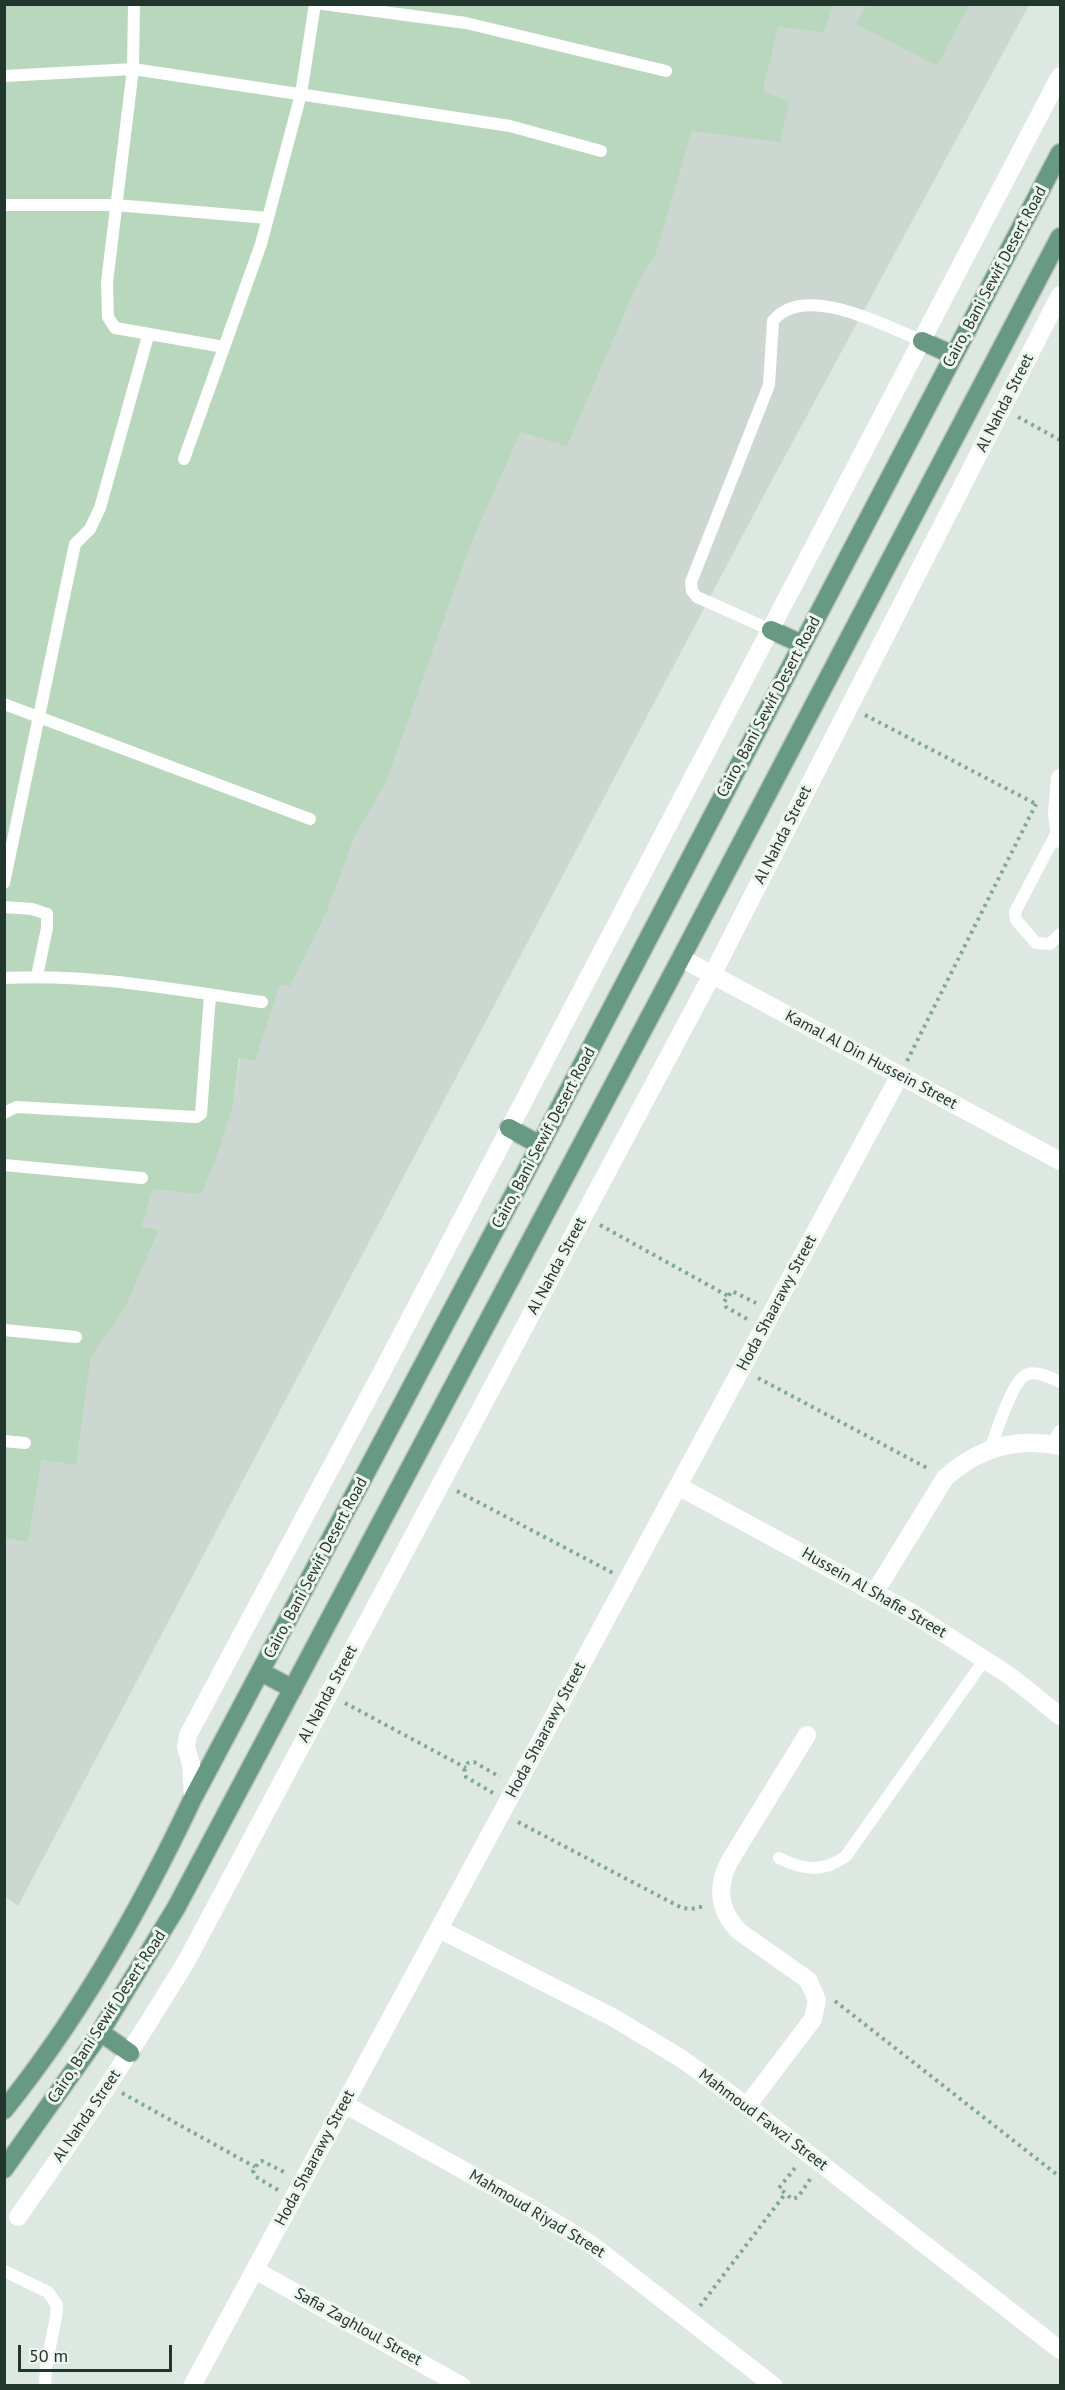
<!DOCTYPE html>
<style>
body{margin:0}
#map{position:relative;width:1065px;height:2390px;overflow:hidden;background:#dee8e2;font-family:"PT Sans",sans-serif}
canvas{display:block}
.frame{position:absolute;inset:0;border:6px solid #21362d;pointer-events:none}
.scale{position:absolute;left:18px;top:2345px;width:154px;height:27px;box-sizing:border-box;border:3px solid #21362d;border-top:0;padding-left:8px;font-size:18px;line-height:21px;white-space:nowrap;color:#21362d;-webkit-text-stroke:4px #eef5f0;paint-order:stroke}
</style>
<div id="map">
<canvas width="1065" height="2390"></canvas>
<div class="frame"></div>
<div class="scale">50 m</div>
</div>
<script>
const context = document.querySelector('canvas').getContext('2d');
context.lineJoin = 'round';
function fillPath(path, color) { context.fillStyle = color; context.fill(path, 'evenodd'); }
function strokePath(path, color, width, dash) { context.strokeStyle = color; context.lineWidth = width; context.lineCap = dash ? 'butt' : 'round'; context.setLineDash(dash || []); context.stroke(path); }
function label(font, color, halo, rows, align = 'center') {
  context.font = font + ' "PT Sans",sans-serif'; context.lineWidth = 6; context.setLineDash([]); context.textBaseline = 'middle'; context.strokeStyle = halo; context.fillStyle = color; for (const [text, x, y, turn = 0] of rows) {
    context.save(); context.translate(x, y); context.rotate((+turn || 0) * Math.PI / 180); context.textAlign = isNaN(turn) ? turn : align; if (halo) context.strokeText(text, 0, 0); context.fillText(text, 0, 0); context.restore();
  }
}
const built = new Path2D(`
 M833,5H1029L764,495L18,1906L4,1896V1538L28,1541L42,1460L76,1464L91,1357L125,1308L159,1230L142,1226L153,1189L217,1157L233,1106L240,1058L255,1061L280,985L290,987L327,912L354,838L386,783L471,544L521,432L567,447L638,283L656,254L692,131L763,91L778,27L824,31Z`);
const green = new Path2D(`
 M4,5H833L824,32L778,27L763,91L789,102L780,142L692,131L656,254L638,283L567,447L521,432L471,544L386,783L354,838L327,912L290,987L280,985L255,1061L239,1058L233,1106L217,1157L201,1194L153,1189L142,1226L159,1230L125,1308L91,1357L76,1465L42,1460L28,1542L4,1538Z
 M866,5V4L969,5L937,66L856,24Z`);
const path = new Path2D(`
 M1018,417L1060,440
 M865,715L1036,804
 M907,1061L1036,804
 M600,1225L728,1296
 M747,1319L726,1307L724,1302L732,1291L756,1303
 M758,1378L929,1469
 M457,1491L613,1573
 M345,1703L466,1768
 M493,1793L466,1777L464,1771L468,1763L474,1762L500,1777
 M518,1822L682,1908L691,1909L705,1906
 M835,2001L1060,2177
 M122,2093L255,2167
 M795,2168L779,2188L792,2199L798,2197L811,2178
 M278,2190L256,2177L253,2171L259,2162L262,2161L286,2173
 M700,2306L785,2194`);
const lane = new Path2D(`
 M134,4L133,69L107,282L108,317L115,328L224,347
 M323,4L466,23L666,71
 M4,76L133,69L510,126L601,151
 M4,205H116L268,218
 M184,459L261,244L301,94L315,4
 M771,630L697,597L692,591L691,582L769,385L773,321C804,282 886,326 922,341
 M4,704L310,819
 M1058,830L1015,912L1016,920L1036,943L1050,944L1060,934
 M4,883L75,544L90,529L100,508L148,336
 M4,907L32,909L47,914V928L37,976
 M4,978C90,973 177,990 262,1002
 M4,1113L16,1107L196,1117L201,1114L210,995
 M4,1165L142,1178
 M4,1330L76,1337
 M4,1441L25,1443
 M1052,1444L1060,1431
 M990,1449C997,1433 1012,1378 1028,1374C1039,1371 1051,1378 1060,1382
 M779,1858C803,1870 823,1873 846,1856L985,1659
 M4,2271L48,2292L57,2305L56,2317L46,2367L45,2386`);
const street = new Path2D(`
 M1060,778L1057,814L1060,839
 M681,958L1060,1161
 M678,1486L912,1613L1010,1676L1060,1716
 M875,1592L945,1478C978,1448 1017,1437 1060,1446
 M193,1798L191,1764L186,1747L188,1735L195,1722L383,1370L1060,76
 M439,1929L614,2018L682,2059L747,2106L1060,2350
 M344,2104L526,2205L592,2245L774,2386
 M747,2106L813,2019L817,2000L808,1980L740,1932C719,1912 716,1888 729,1862L807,1735
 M18,2217C77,2134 133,2049 186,1962L712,975L1060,295
 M255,2270L462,2386
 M192,2386L900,1075`);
const primary = new Path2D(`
 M922,341L953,355
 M771,630L802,644
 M509,1128L540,1145
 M261,1672L293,1689
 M100,2032L130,2053
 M4,2110C81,2015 141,1908 193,1798L540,1145L1060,153
 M4,2169L94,2042L176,1908L681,958L1060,237`);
const streetNames = [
 ["Cairo, Bani Sewif Desert Road",995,277,-62],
 ["Al Nahda Street",1005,403,-63],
 ["Cairo, Bani Sewif Desert Road",769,707,-62],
 ["Al Nahda Street",783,835,-63],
 ["Kamal Al Din Hussein Street",871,1060,28],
 ["Cairo, Bani Sewif Desert Road",544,1138,-62],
 ["Al Nahda Street",557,1266,-62],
 ["Hoda Shaarawy Street",777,1303,-62],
 ["Cairo, Bani Sewif Desert Road",316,1568,-62],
 ["Hussein Al Shafie Street",874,1593,30],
 ["Al Nahda Street",328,1694,-62],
 ["Hoda Shaarawy Street",546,1730,-62],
 ["Cairo, Bani Sewif Desert Road",107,2017,-57],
 ["Al Nahda Street",87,2116,-56],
 ["Mahmoud Fawzi Street",763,2120,37],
 ["Hoda Shaarawy Street",315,2158,-62],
 ["Mahmoud Riyad Street",537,2214,31],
 ["Safia Zaghloul Street",358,2327,29]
];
fillPath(built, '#ccd7d1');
fillPath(green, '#b9d7bc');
strokePath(primary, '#bcc3c0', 21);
strokePath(path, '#81a895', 4, [3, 4.5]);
strokePath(lane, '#fff', 12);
strokePath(street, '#fff', 18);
strokePath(primary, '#679983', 18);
label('16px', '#21362d', '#eef5f0', streetNames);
</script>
